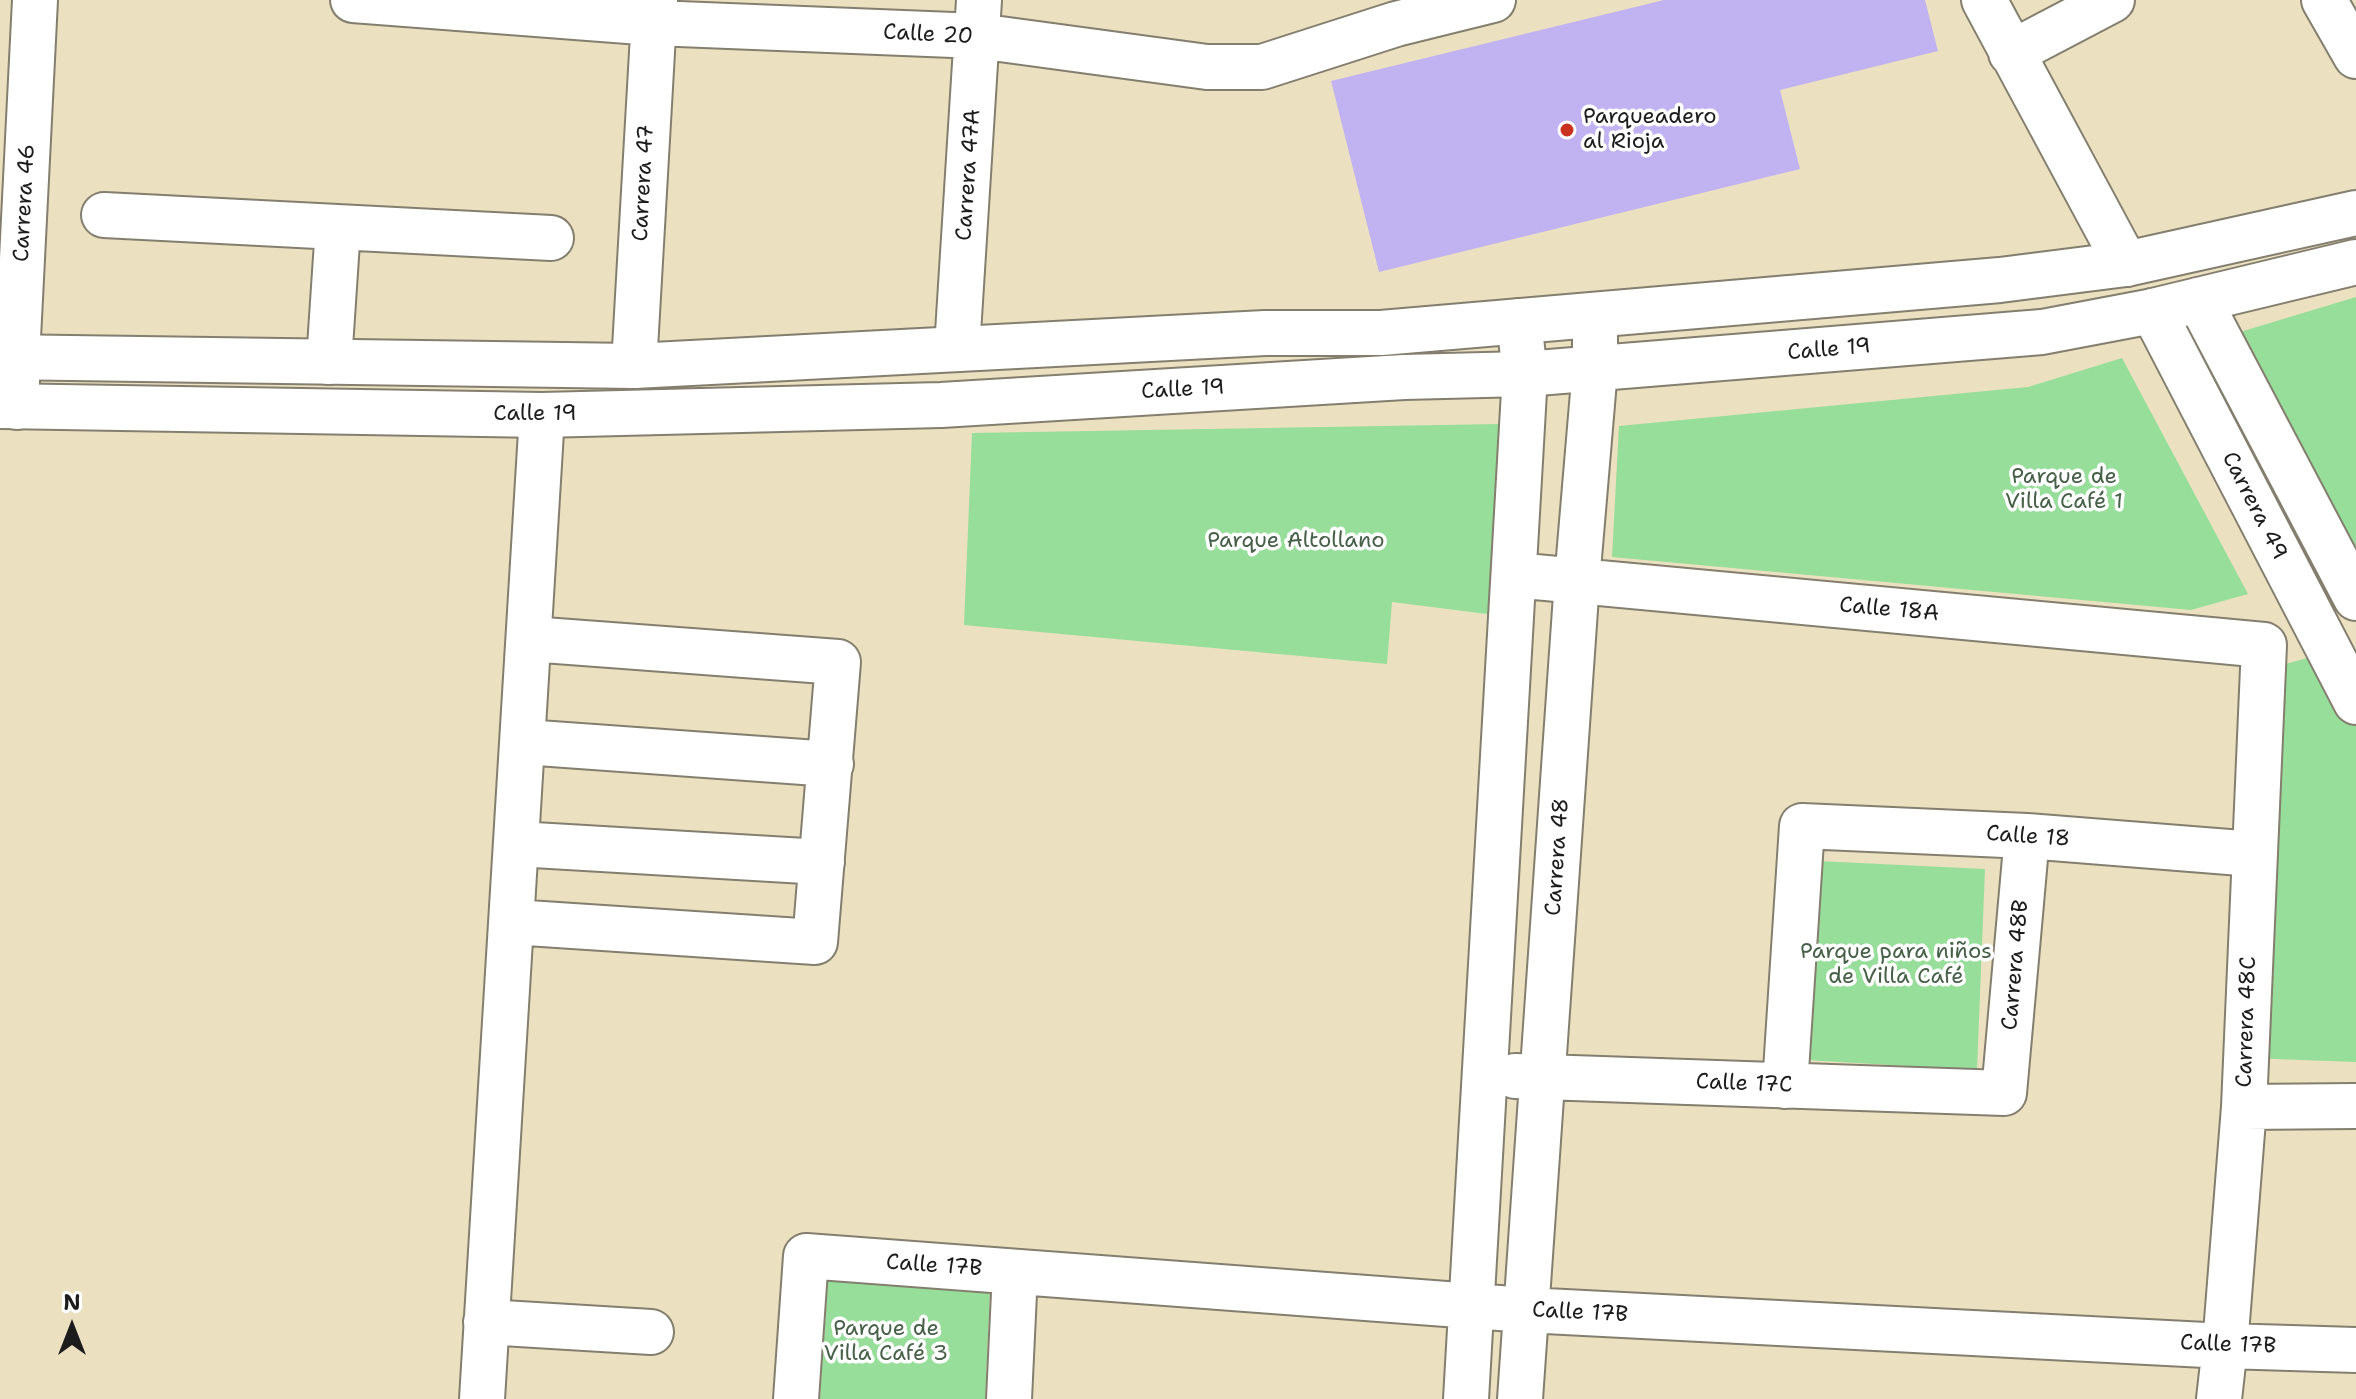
<!DOCTYPE html>
<html>
<head>
<meta charset="utf-8">
<style>
	body { margin:0 }
	#map { position:relative; width:2356px; height:1399px; overflow:hidden; background:#ebe1c0; font-family:"Shantell Sans",sans-serif }
	canvas { display:block }
	.north { position:absolute; left:32px; top:1287px; width:80px; height:80px; -webkit-text-stroke:6px #fff; paint-order:stroke; rotate:0deg; font-size:22px; font-weight:700; line-height:32px; text-align:center; color:#1c1c1c }
	.north::after { content:''; display:block; margin:auto; width:28px; height:36px; background:#1c1c1c; clip-path:polygon(50% 0,100% 100%,50% 72%,0 100%) }
</style>
</head>
<body>
<div id="map">
<canvas width="2356" height="1399"></canvas>
<div class="north">N</div>
</div>
<script>
const ctx = document.querySelector('canvas').getContext('2d');
ctx.lineJoin = 'round';
function paint(path, color) { ctx.fillStyle = color; ctx.fill(path, 'evenodd'); }
const toPath = rows => new Path2D(rows.map(r => 'M' + r).join(''));
function trace(path, color, width, dash) { ctx.strokeStyle = color; ctx.lineWidth = width; ctx.lineCap = dash ? 'butt' : 'round'; ctx.setLineDash(dash || []); ctx.stroke(path); }
function label(font, color, halo, rows, align = 'center') {
  ctx.font = font + ' "Shantell Sans",sans-serif'; ctx.lineWidth = 7; ctx.setLineDash([]); ctx.textBaseline = 'middle'; ctx.strokeStyle = halo; ctx.fillStyle = color; for (const [text, x, y, turn = 0] of rows) {
    ctx.save(); ctx.translate(x, y); ctx.rotate((+turn || 0) * Math.PI / 180); ctx.textAlign = isNaN(turn) ? turn : align; if (halo) ctx.strokeText(text, 0, 0); ctx.fillText(text, 0, 0); ctx.restore();
  }
}
const green = toPath([
	[2356,297,2356,552,2240,332],
	[2122,358,2248,594,2191,610,1612,557,1619,426,2028,387],
	[1500,424,1495,615,1392,602,1387,664,964,625,972,433],
	[2326,653,2356,710,2356,1062,2248,1058,2263,670],
	[1817,861,1985,869,1977,1070,1805,1060],
	[828,1279,990,1291,985,1399,820,1399]
]);
const building = toPath([
	[1664,0,1925,0,1938,51,1780,90,1800,169,1379,272,1331,81]
]);
const minor = toPath([
	[353,0,654,23,978,36,1207,67,1262,67,1396,24,1493,0],
	[1984,0,2126,264],
	[2324,0,2356,56],
	[2011,53,2112,0],
	[104,215,551,238],
	[2199,300,2356,598],
	[2153,311,2356,702],
	[957,349,979,0],
	[329,362,338,227],
	[634,366,655,0],
	[17,407,17,358,35,0],
	[1514,575,2264,645,2244,1107,2225,1346,2219,1399],
	[524,742,831,764],
	[517,844,822,862],
	[512,922,815,942,838,662,530,639],
	[1515,1076,2004,1093,2027,836],
	[1785,1086,1802,826,2027,836,2254,854],
	[2244,1107,2356,1106],
	[486,1322,651,1332],
	[482,1399,542,415],
	[796,1399,806,1256,1526,1310,2225,1346,2356,1350],
	[1009,1399,1015,1272],
	[1466,1399,1525,374,1519,321],
	[1520,1399,1577,581,1595,369,1595,315]
]);
const major = toPath([
	[0,357,634,366,1265,333,1381,333,2000,280,2126,264,2356,213],
	[0,406,542,415,941,405,1404,377,1525,374,2042,332,2153,311,2356,262]
]);
const markers = [
	[1567,130,8,"#c8321e"]
];
const streetNames = [
	["Calle 20",928,35,3],
	["Carrera 47A",969,175,-86],
	["Carrera 47",644,183,-87],
	["Carrera 46",25,203,-87],
	["Calle 19",1829,350,-5],
	["Calle 19",1183,390,-3],
	["Calle 19",535,414],
	["Carrera 49",2254,506,63],
	["Calle 18A",1889,610,5],
	["Calle 18",2028,837,4],
	["Carrera 48",1558,857,-86],
	["Carrera 48B",2016,965,-85],
	["Carrera 48C",2247,1022,-88],
	["Calle 17C",1744,1084,2],
	["Calle 17B",934,1266,4],
	["Calle 17B",1580,1313,3],
	["Calle 17B",2228,1345,2]
];
const poiNames = [
	["Parqueadero",1583,117],
	["al Rioja",1583,142]
];
const parkNames = [
	["Parque de",2064,477],
	["Villa Café 1",2064,502],
	["Parque Altollano",1296,541],
	["Parque para niños",1896,952],
	["de Villa Café",1896,977],
	["Parque de",886,1329],
	["Villa Café 3",886,1354]
];
paint(green, '#96de99');
paint(building, '#c1b3f2');
trace(minor, '#847e6e', 48);
trace(major, '#847e6e', 48);
trace(minor, '#fff', 44);
trace(major, '#fff', 44);
for (const [x, y, r, color] of markers) { const dot = new Path2D(); dot.arc(x, y, r, 0, 2 * Math.PI); ctx.fillStyle = color; ctx.fill(dot); trace(dot, '#fff', 3); }
label('22px', '#1c1c1c', '#fff', streetNames);
label('22px', '#1c1c1c', '#fff', poiNames, 'left');
label('22px', '#476048', '#fff', parkNames);
</script>
</body>
</html>
